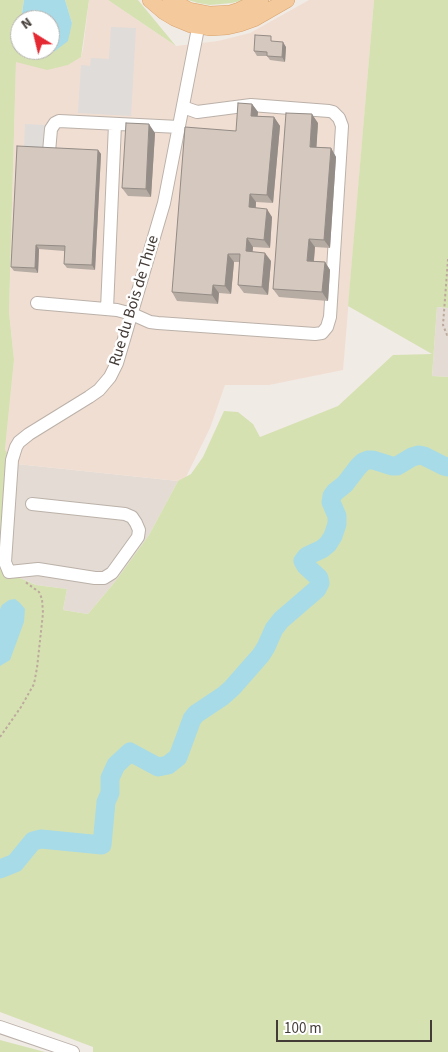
<!DOCTYPE html>
<html>
<head>
<meta charset="utf-8">
<style>
	body { margin:0 }
	#map { position:relative; width:448px; height:1052px; overflow:hidden; background:#f1ebe6; font-family:"Source Sans 3",sans-serif }
	canvas { display:block }
	.north { position:absolute; left:10px; top:10px; width:50px; height:50px; box-sizing:border-box; background:#fff; border:1px solid #b4b1af; border-radius:50%; rotate:324deg; font-size:14px; font-weight:700; line-height:20px; text-align:center; color:#433b36 }
	.north::after { content:''; display:block; margin:auto; width:18px; height:22px; background:#e42933; clip-path:polygon(50% 0,100% 100%,50% 72%,0 100%) }
	.scale { position:absolute; left:276px; top:1020px; width:156px; height:22px; box-sizing:border-box; border:2px solid #433b36; border-top:0; padding-left:6px; font-size:15px; line-height:18px; white-space:nowrap; color:#433b36; -webkit-text-stroke:4px #fff; paint-order:stroke }
</style>
</head>
<body>
<div id="map">
<canvas width="448" height="1052"></canvas>
<div class="north">N</div>
<div class="scale">100 m</div>
</div>
<script>
const ctx = document.querySelector('canvas').getContext('2d');
ctx.lineJoin = 'round';
function paint(path, color) { ctx.fillStyle = color; ctx.fill(path, 'evenodd'); }
const toPath = rows => new Path2D(rows.map(r => 'M' + r).join(''));
function trace(path, color, width, dash) { ctx.strokeStyle = color; ctx.lineWidth = width; ctx.lineCap = dash ? 'butt' : 'round'; ctx.setLineDash(dash || []); ctx.stroke(path); }
function label(font, color, halo, rows, align = 'center') {
  ctx.font = font + ' "Source Sans 3",sans-serif'; ctx.lineWidth = 5; ctx.setLineDash([]); ctx.textBaseline = 'middle'; ctx.strokeStyle = halo; ctx.fillStyle = color; for (const [text, x, y, turn = 0] of rows) {
    ctx.save(); ctx.translate(x, y); ctx.rotate((+turn || 0) * Math.PI / 180); ctx.textAlign = isNaN(turn) ? turn : align; if (halo) ctx.strokeText(text, 0, 0); ctx.fillText(text, 0, 0); ctx.restore();
  }
}
const residential = toPath([
	[437,307,448,308,448,377,432,376],
	[17,464,178,481,149,535,114,583,88,614,63,610,67,589,36,585,20,578,11,561]
]);
const commercial = toPath([
	[89,0,108,0,176,46,218,41,250,33,309,0,374,0,343,370,269,385,225,385,210,428,185,479,178,481,17,464,5,450,14,360,9,312,16,62,81,57,83,49]
]);
const green = toPath([
	[0,0,24,0,21,20,20,20,20,50,55,51,72,23,65,0,89,0,81,57,68,65,47,70,16,62,9,312,14,360,5,450,17,464,11,561,20,578,36,585,67,589,63,610,88,614,114,583,149,535,178,481,191,474,203,457,224,411,238,412,253,424,260,437,338,406,393,355,432,354,348,306,374,0,448,0,448,308,437,307,432,376,448,377,448,1052,93,1052,93,1047,0,1012],
	[108,0,138,0,176,46],
	[188,0,244,0,232,3,210,5,198,3],
	[0,1040,45,1052,0,1052]
]);
const parking = toPath([
	[111,27,136,28,131,116,78,113,81,65,90,66,91,58,109,59],
	[25,124,45,125,43,151,24,151]
]);
const water = toPath([
	[24,0,65,0,72,23,68,41,55,51,42,55,32,51,30,50,50,50,50,20,21,20],
	[15,599,20,603,25,609,24,622,10,660,0,666,0,609,2,605,9,600]
]);
const river = toPath([
	[0,869,15,863,33,841,41,839,102,845,106,802,110,793,110,778,116,765,130,752,158,767,168,765,178,757,192,719,196,714,223,696,232,688,261,655,266,647,274,629,281,620,317,589,320,583,319,578,306,566,303,561,307,556,322,549,328,544,333,536,337,524,337,516,331,502,332,496,335,492,345,484,358,467,363,462,368,460,373,460,392,466,397,466,412,457,419,455,424,456,444,466,448,467]
]);
const path = toPath([
	[448,259,443,325,447,335,448,335],
	[0,737,21,707,34,684,37,668,43,613,42,599,39,592,24,581]
]);
const minor = toPath([
	[49,152,51,129,55,123,59,121,179,127],
	[37,303,117,310,132,314,150,322,158,323,315,334,322,333,327,327,330,317,342,126,339,118,333,112,329,111,251,105,197,112,183,107],
	[107,309,115,124],
	[32,504,125,514,132,517,136,523,139,530,138,537,112,573,104,578,95,578,38,569,9,572,5,562,12,460,16,447,19,442,29,434,89,397,99,390,110,377,117,363,164,203,200,18],
	[0,1027,73,1052]
]);
const major = toPath([
	[150,0,164,12,174,18,191,25,211,28,227,27,240,24,254,19,287,0],
	[170,0,189,10,210,14,230,13,239,10,261,0]
]);
const wall = toPath([
	[274,41,274,42,286,47,285,62,270,60,267,56,257,56,254,51],
	[252,104,258,112,257,116,274,117,280,126,273,203,256,202,256,208,272,217,270,248,253,247,252,252,271,261,268,295,244,293,238,285,240,262,234,262,231,294,219,293,218,304,177,301,172,292,236,131],
	[318,123,316,147,331,148,336,157,330,248,315,247,314,261,325,262,330,270,328,301,279,297,273,289],
	[155,133,151,197,128,196,122,188],
	[98,150,101,154,95,270,67,268,64,264,64,251,39,249,38,273,14,271,11,267]
]);
const shadedWall = toPath([
	[283,42,286,47,285,62,282,57],
	[252,104,258,112,257,124,251,116],
	[312,114,318,123,316,155,310,147],
	[274,117,280,126,273,203,267,195],
	[149,124,155,133,151,197,146,189],
	[331,148,336,157,330,248,324,240],
	[98,150,101,154,95,270,92,265],
	[250,194,256,202,255,216,249,207],
	[267,209,272,217,270,248,264,240],
	[247,238,253,247,252,260,246,251],
	[309,239,315,247,313,269,307,261],
	[36,245,39,249,38,273,35,268],
	[265,253,271,261,268,295,262,287],
	[228,254,234,262,231,294,225,286],
	[325,262,330,270,328,301,322,292],
	[213,285,219,293,218,304,212,295]
]);
const building = toPath([
	[255,35,271,36,271,41,283,42,282,57,267,56,267,52,254,51,255,35],
	[238,103,252,104,251,116,274,117,267,195,250,194,249,207,267,209,264,240,247,238,246,251,265,253,262,287,238,285,240,254,228,254,225,286,213,285,212,295,172,292,185,127,236,131,238,103],
	[286,113,312,114,310,147,331,148,324,240,309,239,307,261,325,262,322,292,273,289,286,113],
	[126,123,149,124,146,189,122,188,126,123],
	[17,146,98,150,92,265,64,264,65,246,36,245,35,268,11,267,17,146]
]);
const streetNames = [
	["Rue du Bois de Thue",135,301,-73]
];
paint(residential, '#e4dcd4');
paint(commercial, '#f1ded2');
paint(green, '#d6e1b2');
paint(parking, '#dfdcda');
paint(water, '#a7dbe8');
trace(river, '#a7dbe8', 19);
trace(minor, '#bbb1a9', 14);
trace(major, '#d7a26d', 16);
trace(path, '#bcaa9c', 2, [2.5, 2.5]);
trace(minor, '#fff', 12);
trace(major, '#f4c99b', 15);
paint(wall, '#b6aca4');
paint(shadedWall, '#948c86');
paint(building, '#d4c8bf');
trace(building, '#948c86', 1);
label('16px', '#433b36', '#fff', streetNames);
</script>
</body>
</html>
